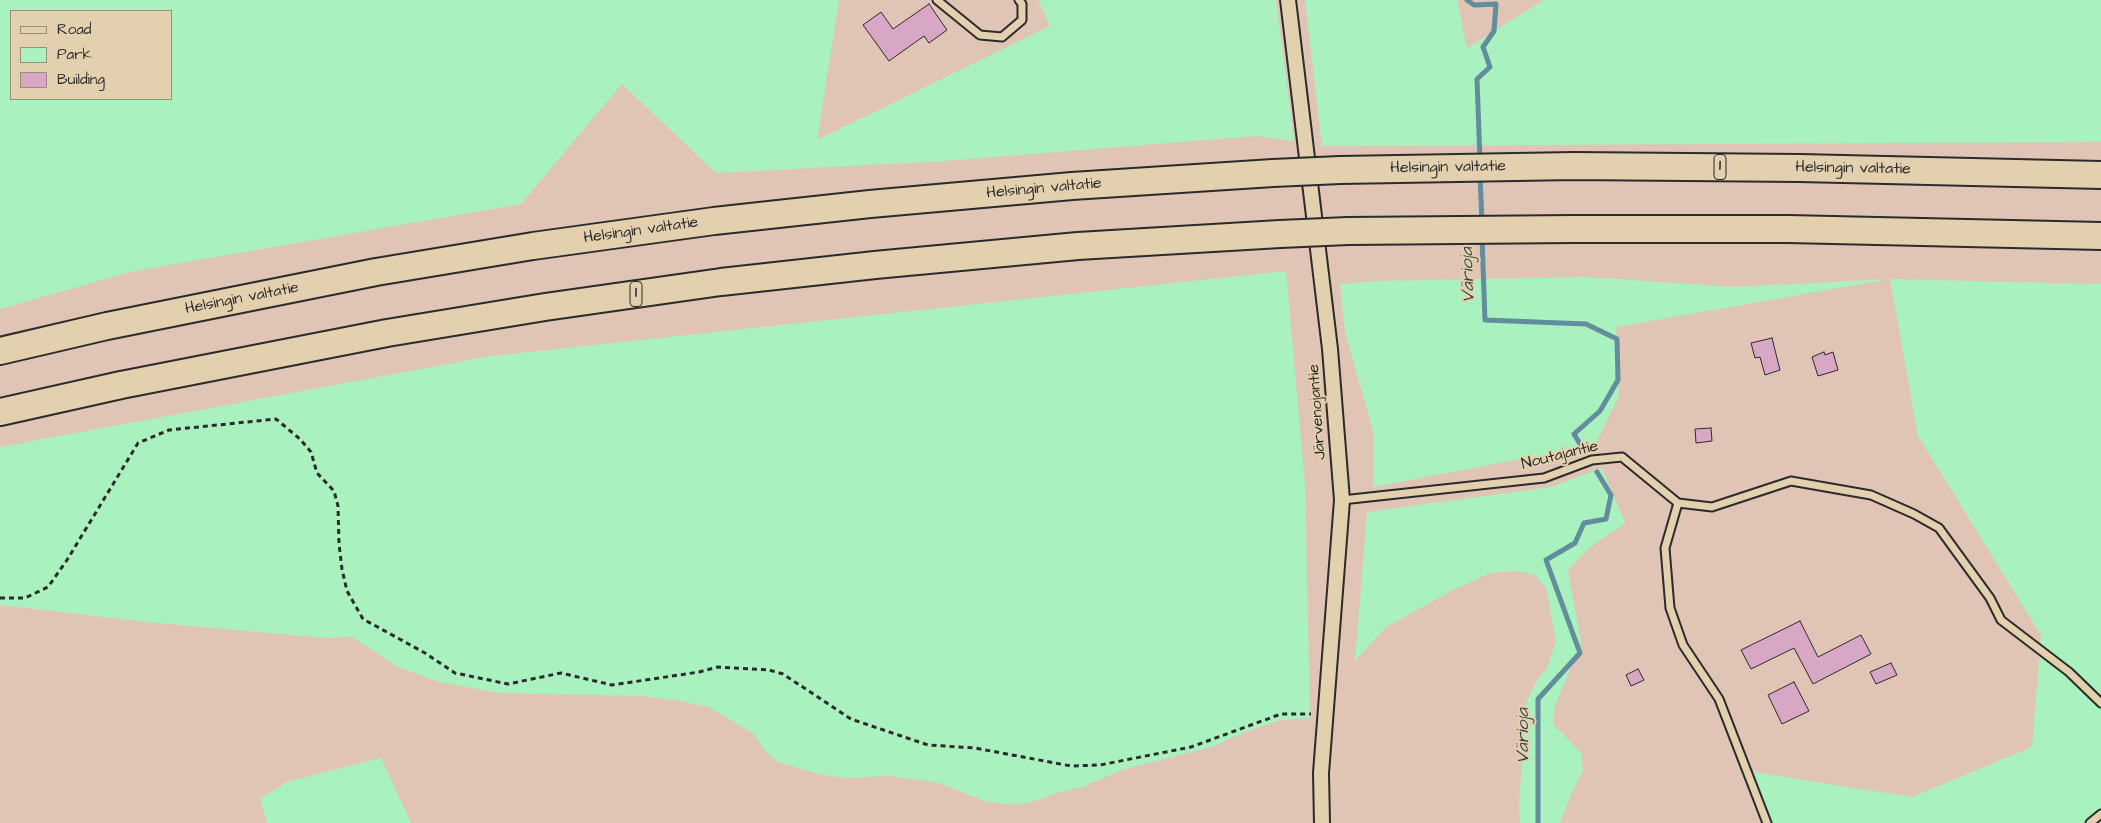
<!DOCTYPE html>
<html>
<head>
<meta charset="utf-8">
<style>
	body { margin:0 }
	#map { position:relative; width:2101px; height:823px; overflow:hidden; background:#e0c4b5; font-family:"Architects Daughter",sans-serif }
	canvas { display:block }
	.legend { position:absolute; left:10px; top:10px; width:162px; height:90px; box-sizing:border-box; background:#e3d0ae; border:1px solid #998e7a; margin:0; padding:6px 9px; list-style:none; font-size:15px; color:#2b2b2b }
	.legend li { display:flex; align-items:center; gap:10px; height:25px }
	.legend b { width:25px; border:1px solid #998e7a }
</style>
</head>
<body>
<div id="map">
<canvas width="2101" height="823"></canvas>
<ul class="legend">
<li><b style="height:6px;background:#e3d0ae"></b>Road</li>
<li><b style="height:14px;background:#a9f2c0"></b>Park</li>
<li><b style="height:14px;background:#d8a7c6"></b>Building</li>
</ul>
</div>
<script>
const ctx = document.querySelector('canvas').getContext('2d');
ctx.lineJoin = 'round';
function paint(path, color) { ctx.fillStyle = color; ctx.fill(path, 'evenodd'); }
const toPath = rows => new Path2D(rows.map(r => 'M' + r).join(''));
function trace(path, color, width, dash) { ctx.strokeStyle = color; ctx.lineWidth = width; ctx.lineCap = dash ? 'butt' : 'round'; ctx.setLineDash(dash || []); ctx.stroke(path); }
function label(font, color, halo, rows, align = 'center') {
  ctx.font = font + ' "Architects Daughter",sans-serif'; ctx.lineWidth = 4; ctx.setLineDash([]); ctx.textBaseline = 'middle'; ctx.strokeStyle = halo; ctx.fillStyle = color; for (const [text, x, y, turn = 0] of rows) {
    ctx.save(); ctx.translate(x, y); ctx.rotate((+turn || 0) * Math.PI / 180); ctx.textAlign = isNaN(turn) ? turn : align; if (halo) ctx.strokeText(text, 0, 0); ctx.fillText(text, 0, 0); ctx.restore();
  }
}
const green = toPath([
	[0,0,839,0,817,140,1050,26,1038,0,1276,0,1294,141,1256,136,944,161,716,173,622,84,521,204,129,272,0,309],
	[171,11,171,99,11,99,11,11],
	[1305,0,1457,0,1467,48,1544,0,2101,0,2101,142,1322,146],
	[1286,271,1305,485,1310,718,1280,720,1248,731,1211,747,1121,770,1083,787,1057,793,1035,801,1013,805,987,802,939,783,913,779,888,776,843,778,819,774,778,762,765,751,754,734,709,707,680,701,641,696,499,693,439,682,398,667,352,637,324,638,146,622,0,605,0,447,491,356],
	[1586,277,1735,287,1890,279,2101,284,2101,823,1763,823,1740,770,1912,797,2032,747,2041,635,1918,436,1890,279,1616,327,1619,396,1595,445,1373,487,1373,431,1345,332,1340,284,1375,281],
	[1602,468,1625,523,1590,547,1568,570,1581,642,1555,706,1553,724,1581,753,1583,770,1571,794,1560,823,1520,823,1519,803,1526,704,1535,683,1547,668,1556,641,1546,588,1535,575,1517,571,1490,573,1451,591,1386,627,1355,661,1367,512,1551,487],
	[381,758,411,823,267,823,260,799,287,782]
]);
const stream = toPath([
	[1467,0,1474,5,1496,4,1494,31,1483,47,1490,67,1477,79,1480,160],
	[1480,176,1482,222],
	[1482,238,1485,320,1586,324,1617,339,1618,380,1600,411,1574,434,1583,449],
	[1538,823,1538,699,1580,653,1546,560,1575,543,1584,523,1606,519,1611,495,1597,472]
]);
const building = toPath([
	[929,4,947,30,929,43,924,36,889,61,863,25,881,12,893,29,929,4],
	[1772,338,1780,370,1765,375,1760,357,1755,358,1751,343,1772,338],
	[1824,352,1825,355,1833,352,1838,370,1818,376,1812,357,1824,352],
	[1711,428,1712,441,1696,443,1695,429,1711,428],
	[1800,621,1818,657,1861,635,1871,654,1813,684,1794,648,1751,669,1741,650,1800,621],
	[1891,663,1897,675,1876,684,1870,672,1891,663],
	[1638,669,1644,680,1631,686,1626,675,1638,669],
	[1794,682,1809,711,1782,724,1768,695,1794,682]
]);
const path = toPath([
	[0,598,25,598,48,587,67,560,138,443,169,430,276,419,300,439,311,452,317,473,334,491,338,506,339,544,342,569,347,591,363,619,425,653,455,673,508,684,561,673,612,685,699,672,718,667,769,670,783,674,851,719,928,745,975,748,1071,766,1100,765,1191,747,1281,714,1311,714]
]);
const lane = toPath([
	[937,0,980,35,1002,37,1022,20,1022,4,1019,0],
	[1342,500,1544,478,1592,460,1622,457,1678,503],
	[1678,503,1712,507,1791,481,1871,495,1914,514,1939,528,1990,598,2001,620,2069,672,2101,703],
	[1678,503,1665,548,1670,608,1683,645,1719,699,1767,823],
	[2090,823,2101,814]
]);
const street = toPath([
	[1288,0,1330,349,1342,500,1321,773,1322,823]
]);
const highway = toPath([
	[1340,170,1574,166,1800,168,2101,175],
	[1348,231,1573,229,1788,229,2101,236],
	[0,351,107,326,376,272,533,246,714,221,870,204,1072,186,1273,173],
	[0,412,121,385,387,333,545,307,721,282,875,265,1078,246,1280,234]
]);
const highwayBridge = toPath([
	[1273,173,1340,170],
	[1280,234,1348,231]
]);
const shields = [
	[1720,167,12],
	[636,294,12]
];
const shieldNames = [
	["1",1720,167],
	["1",636,294]
];
const streetNames = [
	["Helsingin valtatie",1448,168,-1],
	["Helsingin valtatie",1853,169,1],
	["Helsingin valtatie",1044,189,-5],
	["Helsingin valtatie",641,231,-8],
	["Helsingin valtatie",242,299,-11],
	["Järvenojantie",1318,412,-94],
	["Noutajantie",1560,456,-14]
];
const waterNames = [
	["Värioja",1469,275,-92],
	["Värioja",1524,736,-90]
];
paint(green, '#a9f2c0');
trace(stream, '#628d9d', 5);
paint(building, '#d8a7c6');
trace(building, '#2b2b2b', 1);
trace(lane, '#2b2b2b', 11);
trace(street, '#2b2b2b', 18);
trace(highway, '#2b2b2b', 30);
trace(path, '#2b2b2b', 3, [5, 4]);
trace(lane, '#e3d0ae', 7);
trace(street, '#e3d0ae', 14);
trace(highway, '#e3d0ae', 26);
trace(highwayBridge, '#2b2b2b', 30, []);
trace(highwayBridge, '#e3d0ae', 26);
for (const [x, y, w] of shields) { const box = new Path2D(); box.roundRect(x - w / 2, y - 12.5, w, 25, 4); ctx.fillStyle = '#e3d0ae'; ctx.fill(box); trace(box, '#2b2b2b', 1); }
label('bold 15px', '#2b2b2b', null, shieldNames);
label('16px', '#2b2b2b', '#e3d0ae', streetNames);
label('italic 18px', '#394348', '#e3d0ae', waterNames);
</script>
</body>
</html>
